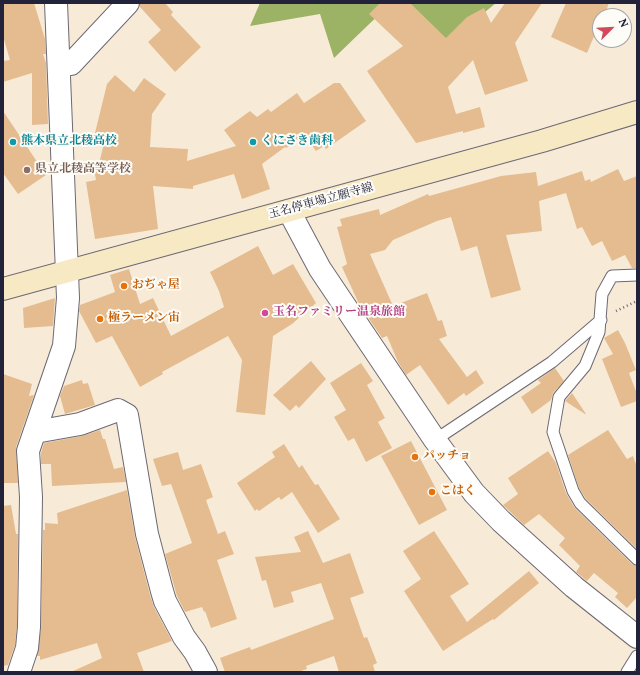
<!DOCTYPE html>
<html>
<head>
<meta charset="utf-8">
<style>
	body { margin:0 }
	#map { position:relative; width:640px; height:675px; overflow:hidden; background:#f7ebd8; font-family:Vollkorn,serif }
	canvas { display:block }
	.frame { position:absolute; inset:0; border:4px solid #22223b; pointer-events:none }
	.north { position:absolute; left:592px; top:8px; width:40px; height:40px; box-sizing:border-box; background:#fdfcf7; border:1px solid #a5a5ac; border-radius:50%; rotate:66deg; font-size:11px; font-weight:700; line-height:16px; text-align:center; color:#22223b }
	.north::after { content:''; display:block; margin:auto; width:14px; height:18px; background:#d1495b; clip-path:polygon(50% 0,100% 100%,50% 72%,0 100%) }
</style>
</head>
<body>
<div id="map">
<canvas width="640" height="675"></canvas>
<div class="frame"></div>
<div class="north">N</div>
</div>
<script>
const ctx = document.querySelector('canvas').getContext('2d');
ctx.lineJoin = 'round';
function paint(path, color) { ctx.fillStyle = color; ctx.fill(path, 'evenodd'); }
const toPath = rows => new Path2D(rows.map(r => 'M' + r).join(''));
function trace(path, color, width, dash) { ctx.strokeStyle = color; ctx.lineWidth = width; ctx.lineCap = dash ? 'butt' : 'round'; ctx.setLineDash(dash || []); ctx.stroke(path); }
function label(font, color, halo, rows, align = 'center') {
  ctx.font = font + ' Vollkorn,"Noto Serif JP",serif'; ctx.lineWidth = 4; ctx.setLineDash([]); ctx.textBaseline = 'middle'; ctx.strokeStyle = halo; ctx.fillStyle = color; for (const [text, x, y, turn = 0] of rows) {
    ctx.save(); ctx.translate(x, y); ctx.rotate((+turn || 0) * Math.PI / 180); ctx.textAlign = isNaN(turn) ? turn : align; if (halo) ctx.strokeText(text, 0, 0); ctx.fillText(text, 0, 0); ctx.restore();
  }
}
const forest = toPath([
	[260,3,391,3,334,58,320,14,250,26],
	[406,3,496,3,447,43]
]);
const building = toPath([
	[3,3,34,3,45,39,46,54,43,54,46,63,48,124,32,125,32,73,3,82,3,61,10,60,3,36],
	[140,3,165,3,173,12,171,15,201,47,175,72,148,42,161,30,140,7],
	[380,3,410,3,446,38,467,17,484,8,491,23,505,3,542,3,515,43,528,81,485,95,473,60,448,87,456,114,480,107,485,127,463,133,463,131,416,143,367,71,403,46,369,14],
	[566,3,609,3,604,16,600,16,600,22,587,53,551,37],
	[115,75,134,92,144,78,166,94,152,114,150,147,188,149,187,161,236,146,224,130,250,111,257,117,268,109,271,112,297,93,304,103,334,83,340,83,366,121,326,149,324,146,316,151,305,135,286,148,285,147,262,164,270,189,242,199,234,174,193,186,193,189,153,186,158,229,95,239,86,182,96,180,94,169,98,168,105,139,94,137,107,84],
	[3,111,46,175,18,194,3,173],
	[618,169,624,181,637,176,637,268,632,268,625,255,612,261,602,241,592,246,582,227,577,229,566,193,539,201,542,231,506,235,521,290,491,298,477,246,461,251,451,217,437,221,393,240,385,250,370,254,393,306,427,293,438,321,442,320,447,336,439,339,467,377,476,370,484,383,466,396,464,393,448,405,420,365,406,375,398,362,387,336,382,338,359,304,342,267,347,264,337,227,342,226,340,219,379,209,380,215,428,194,429,196,501,176,536,172,538,186,582,171,585,181,590,179,591,182],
	[258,246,273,275,293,264,316,303,292,324,273,336,265,415,236,412,242,360,228,336,162,372,163,374,140,387,112,336,96,343,79,311,80,305,115,292,110,275,129,269,140,304,153,298,171,336,224,307,219,291,210,272],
	[55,298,53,326,24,328,23,308],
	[618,330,625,343,636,370,629,373,637,394,637,401,621,407,602,359,613,354,604,338],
	[311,361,326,379,299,408,296,405,290,411,273,395],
	[361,363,373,381,367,385,385,418,378,422,392,448,366,462,354,438,348,441,334,417,346,410,330,383],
	[555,368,564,381,553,393,551,400,532,414,521,397,541,383,538,380],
	[3,374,32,384,29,396,34,395,16,447,18,483,3,483],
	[82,380,83,384,88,383,95,405,65,414,60,396,64,386],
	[572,393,586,414,585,414,565,401],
	[100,430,103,439,105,439,114,469,123,467,126,482,52,486,51,464,41,464,41,453,44,443,82,436],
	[608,430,627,459,633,456,637,467,637,549,586,499,579,488,568,455],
	[411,441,447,510,419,525,381,456],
	[284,444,299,468,302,465,315,485,318,484,340,519,318,533,292,492,281,500,279,497,259,511,257,509,255,511,237,483,275,457,272,452],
	[548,451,556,463,566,493,574,507,632,564,637,566,637,597,627,608,615,597,618,593,594,573,587,581,576,572,580,566,559,545,565,538,539,514,524,525,503,505,518,494,508,478],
	[178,452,183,470,201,464,213,497,206,500,218,534,225,531,234,554,217,560,237,619,211,628,205,611,204,612,202,607,185,612,177,596,165,554,192,543,171,484,162,486,153,459],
	[127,490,135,537,150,595,154,607,172,641,137,653,144,672,71,672,102,658,97,643,40,660,40,656,37,656,41,628,43,530,45,530,45,523,58,524,57,513],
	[11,505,16,534,18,534,17,626,15,645,8,665,3,666,3,506],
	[308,531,323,563,350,553,364,593,350,598,364,638,367,637,377,663,373,665,375,672,339,672,334,656,306,666,307,669,298,672,225,672,220,658,250,647,251,650,334,619,321,583,291,592,294,602,274,608,266,580,262,581,255,557,301,552,294,537],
	[434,531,469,584,450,596,467,622,529,571,539,583,494,620,493,619,443,651,404,591,421,579,403,551]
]);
const path = toPath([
	[616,311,637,301]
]);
const service = toPath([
	[637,275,612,276,602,294,599,332,585,366,559,397,553,432,573,491,580,503,637,559],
	[435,440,552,362,601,320],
	[627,672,637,656]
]);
const minor = toPath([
	[59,66,71,64,128,3],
	[289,211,320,269,435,440,474,493,501,521,574,587,637,637],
	[35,432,80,424,118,410,127,415,147,534,162,591,165,601,184,637,195,652,206,672],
	[19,672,27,648,29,627,31,497,28,451,64,346,68,298,56,3]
]);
const secondary = toPath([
	[3,289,542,141,637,112]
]);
const markers = [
	[13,142,4,"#0f9aa8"],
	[253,142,4,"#0f9aa8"],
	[27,170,4,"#8d6e63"],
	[124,286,4,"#e8710a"],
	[265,313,4,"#d1479c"],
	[100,319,4,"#e8710a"],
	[415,457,4,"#e8710a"],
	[432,492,4,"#e8710a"]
];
const cultureNames = [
	["熊本県立北稜高校",21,142],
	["くにさき歯科",261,142]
];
const educationNames = [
	["県立北稜高等学校",35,170]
];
const streetNames = [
	["玉名停車場立願寺線",321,202,-15]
];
const foodNames = [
	["おぢゃ屋",132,286],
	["極ラーメン宙",108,319],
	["パッチョ",423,457],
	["こはく",440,492]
];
const hotelNames = [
	["玉名ファミリー温泉旅館",273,313]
];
paint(forest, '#9cb365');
paint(building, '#e4bc8f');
trace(service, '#6d6872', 13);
trace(minor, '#6d6872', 24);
trace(secondary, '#6d6872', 24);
trace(path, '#6d6872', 2.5, [1, 3]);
trace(service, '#fff', 11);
trace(minor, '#fff', 22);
trace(secondary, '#f7e9c3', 22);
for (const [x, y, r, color] of markers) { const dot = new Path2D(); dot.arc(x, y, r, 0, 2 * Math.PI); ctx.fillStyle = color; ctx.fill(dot); trace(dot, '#fdfcf7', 1.5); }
label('bold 12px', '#0d838f', '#fdfcf7', cultureNames, 'left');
label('bold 12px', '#785e54', '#fdfcf7', educationNames, 'left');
label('12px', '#22223b', '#fdfcf7', streetNames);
label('bold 12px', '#c56008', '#fdfcf7', foodNames, 'left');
label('bold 12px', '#b23c85', '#fdfcf7', hotelNames, 'left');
</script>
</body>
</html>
